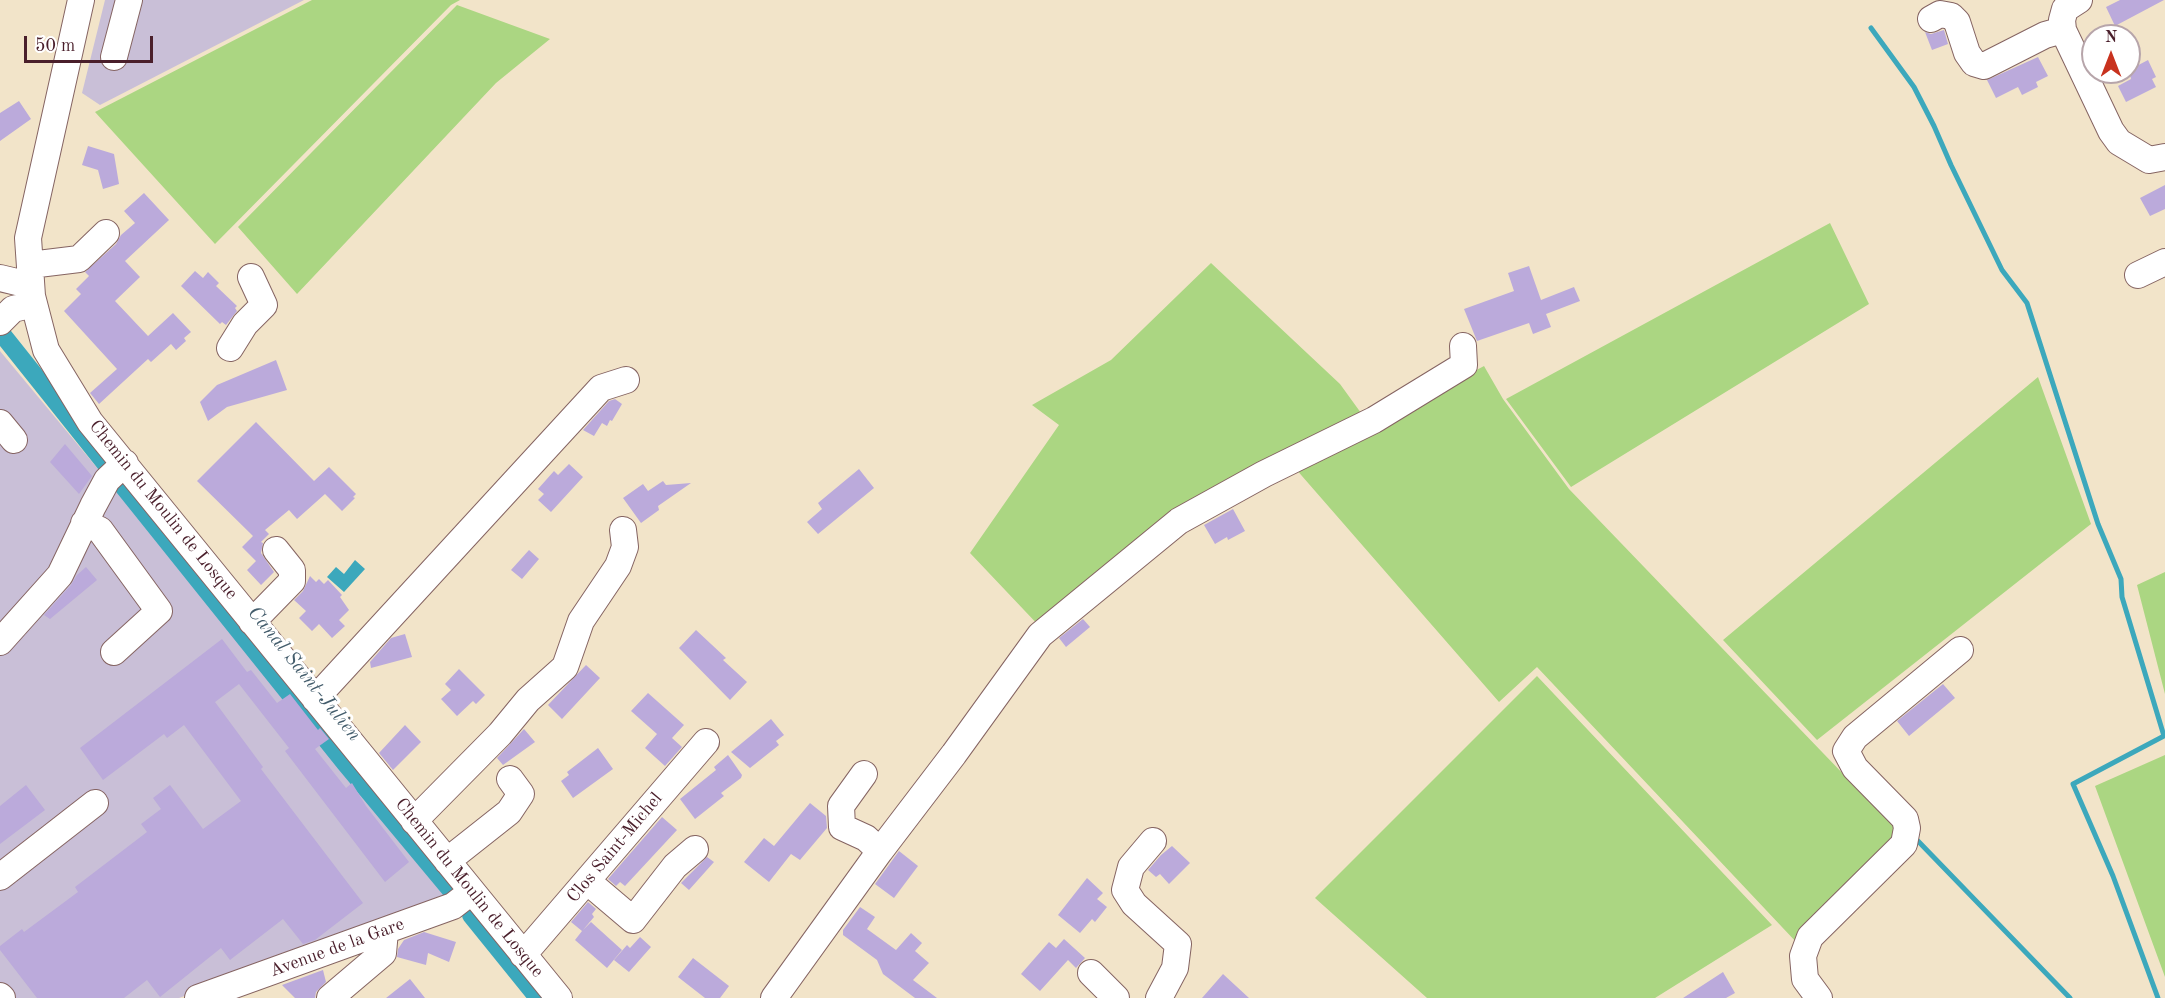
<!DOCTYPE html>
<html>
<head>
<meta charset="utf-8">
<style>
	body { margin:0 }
	#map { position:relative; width:2165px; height:998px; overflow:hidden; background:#f2e4c9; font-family:"Old Standard TT",serif }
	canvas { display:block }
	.north { position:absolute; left:2081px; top:24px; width:60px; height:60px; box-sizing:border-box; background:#fff; border:2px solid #b7a5aa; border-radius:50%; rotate:0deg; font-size:16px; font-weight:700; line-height:24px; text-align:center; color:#4a1f2b }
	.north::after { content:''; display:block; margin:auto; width:21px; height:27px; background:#c8321e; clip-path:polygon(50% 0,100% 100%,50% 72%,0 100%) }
	.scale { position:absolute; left:24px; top:36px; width:129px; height:27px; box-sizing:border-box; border:3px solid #4a1f2b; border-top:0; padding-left:8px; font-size:18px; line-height:21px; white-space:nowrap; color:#4a1f2b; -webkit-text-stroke:4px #fff; paint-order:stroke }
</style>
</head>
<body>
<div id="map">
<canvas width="2165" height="998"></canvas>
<div class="north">N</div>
<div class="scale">50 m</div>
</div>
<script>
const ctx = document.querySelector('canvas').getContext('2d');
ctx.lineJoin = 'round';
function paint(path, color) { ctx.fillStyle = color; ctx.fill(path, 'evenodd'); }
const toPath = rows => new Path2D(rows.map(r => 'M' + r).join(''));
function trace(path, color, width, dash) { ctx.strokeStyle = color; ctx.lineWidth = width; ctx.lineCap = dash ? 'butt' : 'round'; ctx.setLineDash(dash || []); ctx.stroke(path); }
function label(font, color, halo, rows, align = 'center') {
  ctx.font = font + ' "Old Standard TT",serif'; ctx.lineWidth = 6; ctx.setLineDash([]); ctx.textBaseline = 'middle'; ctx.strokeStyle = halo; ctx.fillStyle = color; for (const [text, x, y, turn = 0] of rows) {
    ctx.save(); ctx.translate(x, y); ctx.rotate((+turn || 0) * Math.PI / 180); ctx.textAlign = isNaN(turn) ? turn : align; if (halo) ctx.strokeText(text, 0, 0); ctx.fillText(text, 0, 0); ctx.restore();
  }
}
const industrial = toPath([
	[105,0,304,0,100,105,82,93],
	[0,351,182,570,449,900,179,998,0,998]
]);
const green = toPath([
	[312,0,460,0,451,5,215,244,95,112],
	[457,5,550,39,496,83,297,294,238,227],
	[1830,223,1869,304,1571,487,1506,399],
	[1211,263,1340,384,1361,413,1042,629,970,553,1059,425,1032,405,1111,360],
	[1484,366,1503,399,1569,489,1899,832,1798,944,1537,667,1499,702,1295,468],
	[2038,377,2091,524,1817,740,1723,640],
	[2165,572,2165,694,2137,585],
	[1537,676,1772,925,1655,998,1427,998,1315,898],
	[2165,755,2165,977,2095,786]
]);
const water = toPath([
	[355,560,365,569,344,592,327,577,336,567,344,574]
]);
const stream = toPath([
	[1871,28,1914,87,1934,126,1951,165,2002,270,2027,303,2098,524,2121,579,2122,597,2164,736,2073,784,2113,876,2158,998],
	[1917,840,2070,998]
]);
const canal = toPath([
	[2,334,108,467],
	[119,481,345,763,454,894],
	[471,915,538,998]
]);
const building = toPath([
	[2120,0,2164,0,2115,26,2106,7],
	[1944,30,1948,44,1932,50,1925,32,1931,34],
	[2038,57,2048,76,2036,82,2038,87,2022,95,2018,87,1996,98,1987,80],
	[2148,60,2156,77,2152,79,2156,87,2126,102,2118,86,2131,79,2129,70],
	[19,101,31,119,0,141,0,113],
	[88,146,114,154,119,184,103,189,98,170,82,165],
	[2165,185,2165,209,2150,216,2140,198],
	[144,193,169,220,125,261,140,277,115,301,148,336,173,313,191,332,184,338,186,341,176,350,171,344,151,362,148,359,99,404,90,393,117,369,64,311,81,294,76,289,89,276,85,272,116,244,121,235,135,223,124,211],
	[1529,266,1541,300,1574,287,1580,301,1546,314,1551,327,1533,334,1529,323,1477,341,1464,309,1514,291,1508,273],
	[195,271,203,278,208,272,219,283,216,286,237,306,235,308,237,311,226,325,222,322,220,324,181,286],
	[276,360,287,390,227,407,208,421,200,402,217,385],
	[615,399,622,404,612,421,610,420,607,426,602,423,594,436,583,430,609,401],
	[256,422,314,481,329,467,356,494,353,497,355,498,342,511,325,494,297,519,289,510,265,530,269,534,261,542,263,543,261,553,274,572,261,585,247,570,256,561,242,547,253,536,197,481],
	[65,444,92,476,79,494,50,462],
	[569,464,583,477,551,512,538,500,544,494,538,489,554,471,558,475],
	[859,469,874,488,818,534,807,522,822,509,818,503],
	[663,481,666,485,691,483,658,506,659,510,641,523,623,498,643,484,648,491],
	[1233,509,1245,531,1228,540,1227,537,1215,544,1204,525],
	[529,550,539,559,522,579,511,570],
	[86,567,97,580,50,619,44,615,71,585,77,575],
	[310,576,316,582,319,579,324,584,328,580,342,595,340,597,349,610,339,620,345,626,332,638,319,624,312,631,299,618,306,611,294,600,303,591],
	[1083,619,1090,627,1066,647,1059,638],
	[696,630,726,658,723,660,747,682,730,700,679,648],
	[405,634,412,657,371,668,370,662,391,638],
	[222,639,247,672,251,670,277,703,290,694,318,730,320,728,329,739,315,749,346,788,352,783,366,806,409,862,385,882,285,751,289,748,239,684,215,702,263,767,261,769,363,903,315,940,303,944,283,919,230,960,221,948,160,997,147,980,124,998,37,998,0,950,0,946,22,929,24,932,78,892,75,887,147,832,141,824,161,809,153,798,170,785,203,829,241,801,184,725,167,738,164,734,103,780,80,748],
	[586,665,600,678,562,719,548,705],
	[459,669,485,695,476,704,473,701,457,716,441,699,451,690,445,684],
	[1943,684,1955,698,1909,736,1897,721],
	[648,693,684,725,672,738,682,747,665,766,645,748,657,734,631,711],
	[771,719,784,735,776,741,779,745,750,768,731,752],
	[405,725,421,742,393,770,379,753],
	[524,729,535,742,503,765,497,758],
	[598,748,613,769,573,798,561,781,569,775,567,772],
	[728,755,742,775,741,778,721,793,724,796,695,819,680,799,716,770,714,767],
	[26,785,45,810,0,844,0,806],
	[810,803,826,816,827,828,800,860,791,854,769,882,744,862,764,838,774,846],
	[662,817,677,830,625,886,620,882,616,886,608,879],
	[1172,846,1190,863,1169,884,1160,874,1156,877,1148,870,1161,855],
	[899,851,918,866,894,898,875,884],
	[707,857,714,862,689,890,681,883],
	[1087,878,1103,893,1097,899,1107,907,1095,922,1092,919,1080,933,1058,915],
	[588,902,596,909,592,914,594,917,583,930,591,922,622,950,607,968,575,940,582,931,571,922],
	[860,907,875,917,867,929,896,950,911,933,922,943,915,951,929,963,913,980,937,998,915,998,883,974,877,960,843,935,843,930],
	[424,932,456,942,449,962,428,953,426,965,397,957,398,949,404,940],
	[640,937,651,947,629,972,614,960,627,945,630,948],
	[1064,939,1085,958,1076,968,1068,960,1040,991,1021,974,1049,942,1056,948],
	[693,958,729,986,720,998,705,998,678,977],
	[323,970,326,982,316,992,315,998,295,998,282,985],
	[1723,972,1735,993,1726,998,1683,998],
	[1223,974,1249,998,1202,998],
	[410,979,425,998,386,998]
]);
const minor = toPath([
	[81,0,28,238,32,296,46,350,90,422,559,998],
	[2079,0,2065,9,2062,20,2063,30,2111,131,2119,142,2149,160,2165,157],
	[1931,19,1940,14,1951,16,1957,22,1967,53,1974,63,1984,66,2045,35,2063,30],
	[114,57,129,0],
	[30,265,79,259,106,233],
	[2138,275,2165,262],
	[0,278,21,283,31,283],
	[0,322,13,309,34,304],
	[230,348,245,324,264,305,251,277],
	[0,423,14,440],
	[84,523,100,530,159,611,114,652],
	[252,622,292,581,292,570,276,550],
	[0,642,60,575,93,506,107,480,125,463],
	[315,699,601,388,626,380],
	[414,821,500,734,528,700,565,667,581,621,618,566,625,547,623,530],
	[1153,841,1131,867,1125,890,1134,904,1178,944,1175,968,1159,998],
	[880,851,954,754,1040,635,1179,521,1264,474,1374,420,1464,365,1463,346],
	[447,861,509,812,521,794,510,779],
	[0,877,95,803],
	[587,881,633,920,675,866,695,849],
	[523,955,706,742],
	[1091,973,1116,998],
	[0,996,2,998],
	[198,998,453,906,471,892],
	[330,998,383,953,385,931],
	[774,998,880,851,866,838,842,827,841,806,864,774],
	[1819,998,1805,979,1803,956,1810,937,1904,844,1907,828,1905,819,1855,768,1846,751,1855,737,1960,650]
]);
const streetNames = [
	["Chemin du Moulin de Losque",163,510,51],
	["Clos Saint-Michel",615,848,-50],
	["Chemin du Moulin de Losque",469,888,51],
	["Avenue de la Gare",337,948,-20]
];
const waterNames = [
	["Canal Saint-Julien",304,674,51]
];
paint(industrial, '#c9bfd7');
paint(green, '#abd682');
paint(water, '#3ca8bc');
trace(stream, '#3ca8bc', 5);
trace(canal, '#3ca8bc', 18);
paint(building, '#bbaadb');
trace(minor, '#856462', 28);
trace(minor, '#fff', 26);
label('18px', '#4a1f2b', '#fff', streetNames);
label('italic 20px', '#445d6c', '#fff', waterNames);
</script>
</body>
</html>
